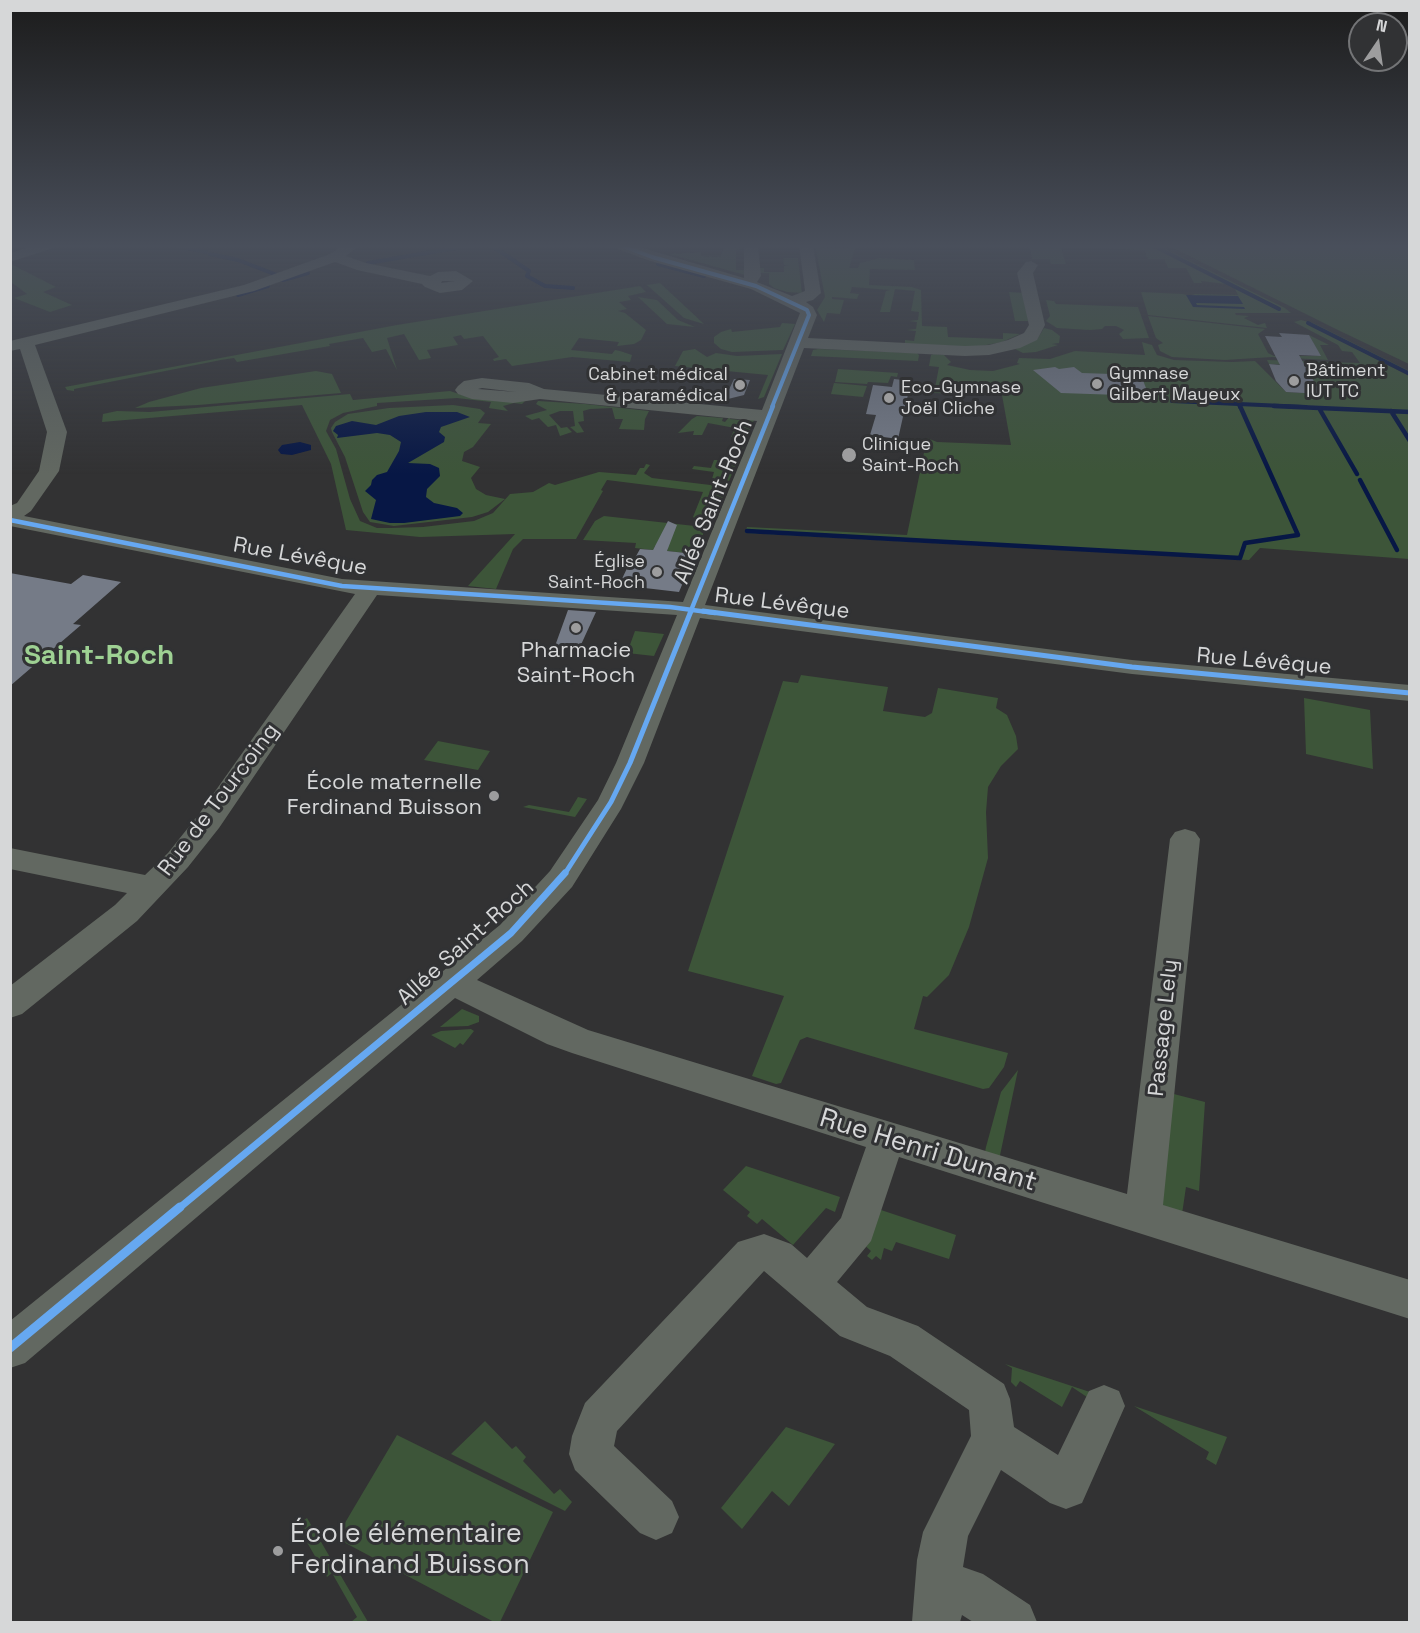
<!DOCTYPE html>
<html>
<head>
<meta charset="utf-8">
<style>
	body { margin:0 }
	#map { position:relative; width:1420px; height:1633px; overflow:hidden; background:#323233; font-family:"Space Grotesk",sans-serif }
	canvas { display:block }
	.frame { position:absolute; inset:0; border:12px solid #d6d7d8; pointer-events:none }
	.north { position:absolute; left:1348px; top:12px; width:60px; height:60px; box-sizing:border-box; background:#313234; border:2px solid #737476; border-radius:50%; rotate:13deg; font-size:16px; font-weight:700; line-height:24px; text-align:center; color:#d6d7d8 }
	.north::after { content:''; display:block; margin:auto; width:21px; height:27px; background:#9d9d9e; clip-path:polygon(50% 0,100% 100%,50% 72%,0 100%) }
</style>
</head>
<body>
<div id="map">
<canvas width="1420" height="1633"></canvas>
<div class="frame"></div>
<div class="north">N</div>
</div>
<script>
const ctx = document.querySelector('canvas').getContext('2d');
ctx.lineJoin = 'round';
function paint(path, color) { ctx.fillStyle = color; ctx.fill(path, 'evenodd'); }
const toPath = rows => new Path2D(rows.map(r => 'M' + r).join(''));
function trace(path, color, width, dash) { ctx.strokeStyle = color; ctx.lineWidth = width; ctx.lineCap = dash ? 'butt' : 'round'; ctx.setLineDash(dash || []); ctx.stroke(path); }
function label(font, color, halo, rows, align = 'center') {
  ctx.font = font + ' "Space Grotesk",sans-serif'; ctx.lineWidth = 6; ctx.setLineDash([]); ctx.textBaseline = 'middle'; ctx.strokeStyle = halo; ctx.fillStyle = color; for (const [text, x, y, turn = 0] of rows) {
    ctx.save(); ctx.translate(x, y); ctx.rotate((+turn || 0) * Math.PI / 180); ctx.textAlign = isNaN(turn) ? turn : align; if (halo) ctx.strokeText(text, 0, 0); ctx.fillText(text, 0, 0); ctx.restore();
  }
}
const green = toPath([
	[721,245,735,245,735,248,744,248,736,250,736,270,745,270,745,275,669,254,701,252,701,256,720,257,723,250],
	[815,245,821,245,821,248,848,248,850,245,856,245,849,268,858,268,860,263,879,258,914,260,915,270,870,269,869,285,912,287,921,290,922,326,947,327,948,337,1003,339,1003,333,1020,334,1002,342,976,347,905,344,905,340,914,341,916,331,907,330,916,329,917,322,909,321,918,320,919,312,911,311,915,291,895,289,890,312,880,312,886,291,890,290,852,287,850,293,859,294,857,299,832,297,832,299,844,300,840,314,827,313,824,322,817,310,825,297],
	[1029,245,1110,247,1150,245,1276,309,1281,308,1154,245,1158,245,1285,308,1291,313,1235,313,1236,315,1249,316,1244,318,1258,325,1265,323,1267,328,1148,315,1141,292,1183,294,1190,296,1195,294,1238,295,1235,289,1226,284,1201,281,1202,283,1194,283,1186,268,1168,268,1164,259,1148,259,1144,250,1061,247,1066,264,1051,264,1049,259,1032,259],
	[1167,245,1409,245,1409,364,1338,330],
	[783,258,798,258,802,293,787,292,774,288,769,284,769,273,760,273,760,268,764,268,764,272,784,272,784,266,789,265,784,265],
	[11,264,56,287,43,292,72,305,50,312,14,298,27,294,11,282],
	[660,283,704,324,684,318,647,285],
	[640,286,646,292,628,296,631,300,619,302,627,309,618,311,625,313,646,330,641,340,634,344,617,346,619,342,579,338,571,350,612,354,615,350,620,351,632,355,630,362,572,357,512,366,506,359,494,361,493,359,499,357,483,336,464,339,461,335,453,337,458,345,427,350,431,358,419,360,404,334,387,338,397,370,386,349,372,352,363,338,329,344,330,346,237,362,234,358,221,360,74,389,74,391,67,390,65,387,397,325],
	[1009,292,1025,293,1031,321,1015,321],
	[638,297,657,300,678,320,695,327,667,324],
	[1046,300,1054,301,1056,304,1138,307,1149,338,1123,339,1119,334,1124,330,1116,326,1105,326,1102,329,1090,330,1057,328,1046,321,1050,316],
	[1148,316,1265,329,1258,334,1268,353,1274,356,1320,356,1309,335,1329,345,1320,345,1328,360,1272,357,1225,360,1172,357,1160,351,1158,345,1163,343,1156,338],
	[1301,320,1313,323,1409,371,1409,373,1310,323,1307,323,1409,376,1409,559,1260,548,1249,560,745,533,747,527,907,535,927,438,937,442,1011,445,1002,395,934,393,939,367,929,366,931,355,934,354,944,355,951,362,947,365,970,370,993,371,1020,364,1017,363,1019,358,1050,359,1075,351,1145,355,1142,342,1145,343,1152,345,1157,355,1174,360,1232,362,1255,361,1286,392,1320,394,1305,366,1269,364,1267,360,1360,363,1352,352,1342,351,1338,345,1294,322],
	[782,323,795,324,783,350,732,352,721,349,714,343,714,337,721,332,731,329,732,332,780,327],
	[1044,328,1052,330,1060,336,1059,343,1052,344,1058,345,1036,352,1023,353,1015,349,1038,338],
	[695,349,707,357,716,353,737,356,782,354,764,397,758,399,768,375,675,366,683,351],
	[818,349,917,353,919,355,918,361,811,356,813,350],
	[838,369,898,373,897,377,891,376,888,383,868,382,867,384,835,382],
	[316,371,332,374,341,393,198,405,135,408,149,402,201,388],
	[834,383,867,386,863,397,831,394],
	[450,391,462,395,526,400,522,404,514,403,503,406,508,411,489,408,491,402,457,398,377,403,377,406,343,413,330,420,326,431,336,449,350,499,360,521,377,528,390,528,423,527,474,521,493,513,510,494,533,492,549,483,555,485,599,472,636,475,640,468,644,468,646,464,650,465,644,473,652,478,727,487,712,523,698,521,693,517,703,492,607,480,601,490,603,491,576,539,523,539,513,549,496,589,468,586,515,534,420,537,346,530,331,464,302,405,102,422,103,414,117,411,150,412,350,394,353,400],
	[538,401,585,404,649,411,645,419,644,430,619,429,623,419,615,419,612,408,590,409,583,411,584,421,578,422,584,432,577,433,570,427,575,426,573,411,560,411,549,415,561,428,567,427,572,432,560,436,556,425,548,427,539,418,532,420,525,416,547,410,536,404],
	[453,405,480,409,485,413,478,423,491,424,473,447,464,452,462,461,480,467,471,478,476,489,486,495,505,499,488,512,472,517,394,526,370,522,363,512,345,457,332,432,331,428,335,422,348,414,389,408],
	[731,415,730,419,749,421,751,417,754,420,747,437,731,437,735,428,708,423,702,435,693,435,694,431,678,433,692,419,697,416,723,418,722,421,725,422],
	[740,444,744,446,729,481,712,479,714,472,692,469,694,466,711,468,714,460,733,460],
	[604,516,704,527,703,535,698,535,691,544,699,546,695,554,667,551,668,548,655,546,653,550,635,548,636,543,583,540,595,521],
	[635,631,664,634,654,656,627,653],
	[801,675,888,687,883,711,925,717,932,713,938,688,998,698,996,708,1007,715,1016,736,1018,749,1001,766,988,787,986,812,988,858,969,927,949,975,927,997,923,996,914,1029,1008,1053,1004,1067,989,1088,983,1089,807,1037,800,1040,781,1083,776,1084,752,1076,784,996,688,971,783,681,798,683],
	[1304,698,1370,710,1373,769,1306,754],
	[438,741,490,751,478,770,424,760],
	[578,797,587,799,575,817,523,807,529,805,569,812],
	[462,1009,479,1016,479,1022,468,1026,440,1027],
	[471,1029,474,1031,463,1045,460,1043,455,1048,431,1035,441,1031],
	[1018,1070,999,1160,985,1152,986,1147,1001,1092],
	[1166,1092,1205,1102,1199,1191,1186,1187,1182,1214,1161,1205],
	[746,1166,840,1197,835,1212,826,1208,793,1245,762,1219,757,1224,747,1216,750,1212,723,1190],
	[881,1210,956,1235,949,1259,896,1242,892,1251,884,1248,881,1260,876,1256,872,1260,867,1256,871,1251,861,1242],
	[1005,1364,1093,1393,1090,1399,1072,1387,1062,1407,1020,1381,1016,1387,1011,1382,1012,1368],
	[1134,1406,1227,1437,1216,1465,1206,1459,1209,1452],
	[485,1421,512,1449,516,1446,526,1457,523,1461,554,1494,560,1489,572,1502,565,1511,451,1454],
	[786,1427,835,1444,789,1506,772,1491,742,1529,721,1508],
	[397,1435,553,1512,500,1622,494,1622,336,1538],
	[307,1518,368,1622,351,1622,357,1617,332,1573,327,1577,297,1525]
]);
const water = toPath([
	[1186,295,1238,296,1243,304,1196,303,1197,305,1244,307,1245,309,1193,307],
	[426,412,457,412,470,417,441,427,439,432,445,437,444,442,408,463,430,464,439,468,440,476,427,489,426,497,434,503,457,508,463,513,460,516,404,523,390,523,371,519,376,500,365,491,371,485,372,480,377,475,387,472,399,451,401,442,390,435,377,433,337,438,338,435,333,431,336,426,352,421,376,425,399,416],
	[300,442,311,445,311,450,292,455,281,454,278,450,282,445]
]);
const streamFar1 = toPath([
	[175,245,206,252],
	[491,245,529,271,527,276,545,286,573,288],
	[604,245,612,248],
	[1152,245,1279,309],
	[210,254,238,260,277,275],
	[368,263,473,245],
	[658,264,704,276],
	[283,280,308,273],
	[238,295,268,286],
	[1308,323,1410,374],
	[1172,401,1239,404,1240,407],
	[1239,404,1306,407]
]);
const stream = toPath([
	[1274,406,1410,412],
	[1319,408,1357,474],
	[1391,411,1410,441],
	[1360,480,1397,550],
	[747,531,1240,558,1245,543,1298,535,1240,406]
]);
const building = toPath([
	[1279,333,1309,335,1321,356,1299,355,1321,394,1286,392,1276,381,1269,364,1280,365,1265,336,1282,337],
	[1055,367,1059,369,1074,367,1082,373,1141,375,1149,396,1061,393,1033,370],
	[734,379,750,380,744,395,724,400],
	[894,379,911,381,898,439,870,435,876,415,866,414,873,385,892,387],
	[668,521,677,525,667,551,695,554,679,592,619,585,632,558,635,558,640,549,653,550],
	[10,573,71,584,83,575,121,582,73,624,81,625,10,686],
	[568,610,596,612,579,649,555,646]
]);
const minor = toPath([
	[35,245,56,245,54,248,10,262,10,253,35,245],
	[343,245,360,245,346,256,366,263,430,276,438,272,456,271,473,281,462,290,440,293,425,287,422,284,357,270,335,262,254,291,35,345,67,432,59,471,31,511,24,516,342,579,683,602,757,421,540,399,513,403,472,399,458,394,455,390,458,386,464,381,482,378,529,383,544,389,762,410,800,313,751,289,647,260,615,248,613,245,633,245,744,278,744,245,758,245,761,276,757,282,792,296,805,291,799,245,813,245,821,293,813,300,806,302,813,307,817,315,808,338,965,346,989,345,1008,340,1024,333,1029,325,1017,273,1026,262,1031,261,1038,265,1033,273,1045,325,1037,340,1020,348,989,355,965,356,804,348,705,605,1132,660,1410,685,1410,701,1132,674,700,618,644,763,621,809,572,887,522,941,477,980,588,1030,1127,1194,1170,839,1175,832,1185,829,1195,832,1200,839,1163,1205,1410,1280,1410,1319,899,1157,871,1241,837,1282,867,1307,918,1326,1004,1384,1010,1399,1014,1427,1058,1455,1089,1391,1104,1385,1119,1391,1125,1406,1082,1503,1066,1509,1050,1503,1001,1470,968,1536,963,1567,983,1574,1030,1605,1037,1622,973,1622,962,1615,960,1622,912,1622,917,1560,923,1532,971,1436,969,1410,890,1356,840,1336,764,1271,617,1431,614,1446,672,1501,679,1517,672,1533,656,1540,640,1533,575,1470,569,1454,572,1436,585,1403,738,1242,764,1234,791,1244,807,1258,841,1218,866,1147,572,1053,547,1044,455,998,25,1363,10,1368,10,1321,500,925,550,871,598,800,616,763,677,615,377,595,219,828,188,867,137,921,22,1014,10,1018,10,986,115,905,127,893,10,869,10,848,145,875,168,853,199,814,355,594,10,526,10,506,17,503,39,471,47,432,20,349,10,351,10,341,244,285,330,254,343,245],
	[442,281,455,281,441,283,442,281],
	[482,388,516,392,478,389,482,388]
]);
const cyclewayFar4 = toPath([
	[620,245,652,257,756,286,807,310,809,315,772,407]
]);
const cyclewayFar3 = toPath([
	[10,520,342,586,670,607,715,613],
	[690,613,773,406]
]);
const cyclewayFar2 = toPath([
	[703,611,1132,667,1410,693],
	[564,875,611,802,630,763,691,611]
]);
const cyclewayFar1 = toPath([
	[178,1209,511,933,565,873]
]);
const cycleway = toPath([
	[10,1348,180,1207]
]);
const markers = [
	[1294,381,6,"#9d9d9e"],
	[1097,384,6,"#9d9d9e"],
	[740,385,6,"#9d9d9e"],
	[889,398,6,"#9d9d9e"],
	[849,455,8,"#9d9d9e"],
	[657,572,6,"#9d9d9e"],
	[576,628,6,"#9d9d9e"],
	[494,796,6,"#9d9d9e"],
	[278,1551,6,"#9d9d9e"]
];
const farPoinames = [
	["Bâtiment",1306,371],
	["IUT TC",1306,392],
	["Gymnase",1109,374],
	["Gilbert Mayeux",1109,395],
	["Cabinet médical",728,375,"right"],
	["& paramédical",728,396,"right"],
	["Eco-Gymnase",901,388],
	["Joël Cliche",901,409],
	["Clinique",862,445],
	["Saint-Roch",862,466],
	["Église",645,562,"right"],
	["Saint-Roch",645,583,"right"]
];
const streetNames = [
	["Allée Saint-Roch",714,502,-68],
	["Rue Lévêque",300,557,10],
	["Rue Lévêque",782,604,7],
	["Rue Lévêque",1264,662,5],
	["Rue de Tourcoing",219,800,-53],
	["Allée Saint-Roch",466,943,-42],
	["Passage Lely",1164,1028,-84]
];
const poiNames = [
	["Pharmacie",576,651],
	["Saint-Roch",576,676],
	["École maternelle",482,783,"right"],
	["Ferdinand Buisson",482,808,"right"]
];
const nearStreetnames = [
	["Rue Henri Dunant",928,1151,17]
];
const nearPoinames = [
	["École élémentaire",290,1535],
	["Ferdinand Buisson",290,1566]
];
const districtNames = [
	["Saint-Roch",99,656]
];
paint(green, '#3d5539');
paint(water, '#071745');
trace(streamFar1, '#071745', 4);
trace(stream, '#071745', 4.5);
paint(building, '#757b87');
paint(minor, '#626861');
trace(cyclewayFar4, '#66a8f1', 4);
trace(cyclewayFar3, '#66a8f1', 4.5);
trace(cyclewayFar2, '#66a8f1', 5);
trace(cyclewayFar1, '#66a8f1', 7);
trace(cycleway, '#66a8f1', 9);
const sky = ctx.createLinearGradient(0, 0, 0, 474);
sky.addColorStop(0, '#1c1c1c');
sky.addColorStop(0.52, '#494f5b');
sky.addColorStop(1, '#494f5b00');
ctx.fillStyle = sky;
ctx.fillRect(0, 0, 1420, 474);
for (const [x, y, r, color] of markers) { const dot = new Path2D(); dot.arc(x, y, r, 0, 2 * Math.PI); ctx.fillStyle = color; ctx.fill(dot); trace(dot, '#313234', 2); }
label('18px', '#d6d7d8', '#313234', farPoinames, 'left');
label('22px', '#d6d7d8', '#313234', streetNames);
label('22px', '#d6d7d8', '#313234', poiNames);
label('27px', '#d6d7d8', '#313234', nearStreetnames);
label('27px', '#d6d7d8', '#313234', nearPoinames, 'left');
label('bold 28px', '#9ed193', '#313234', districtNames);
</script>
</body>
</html>
